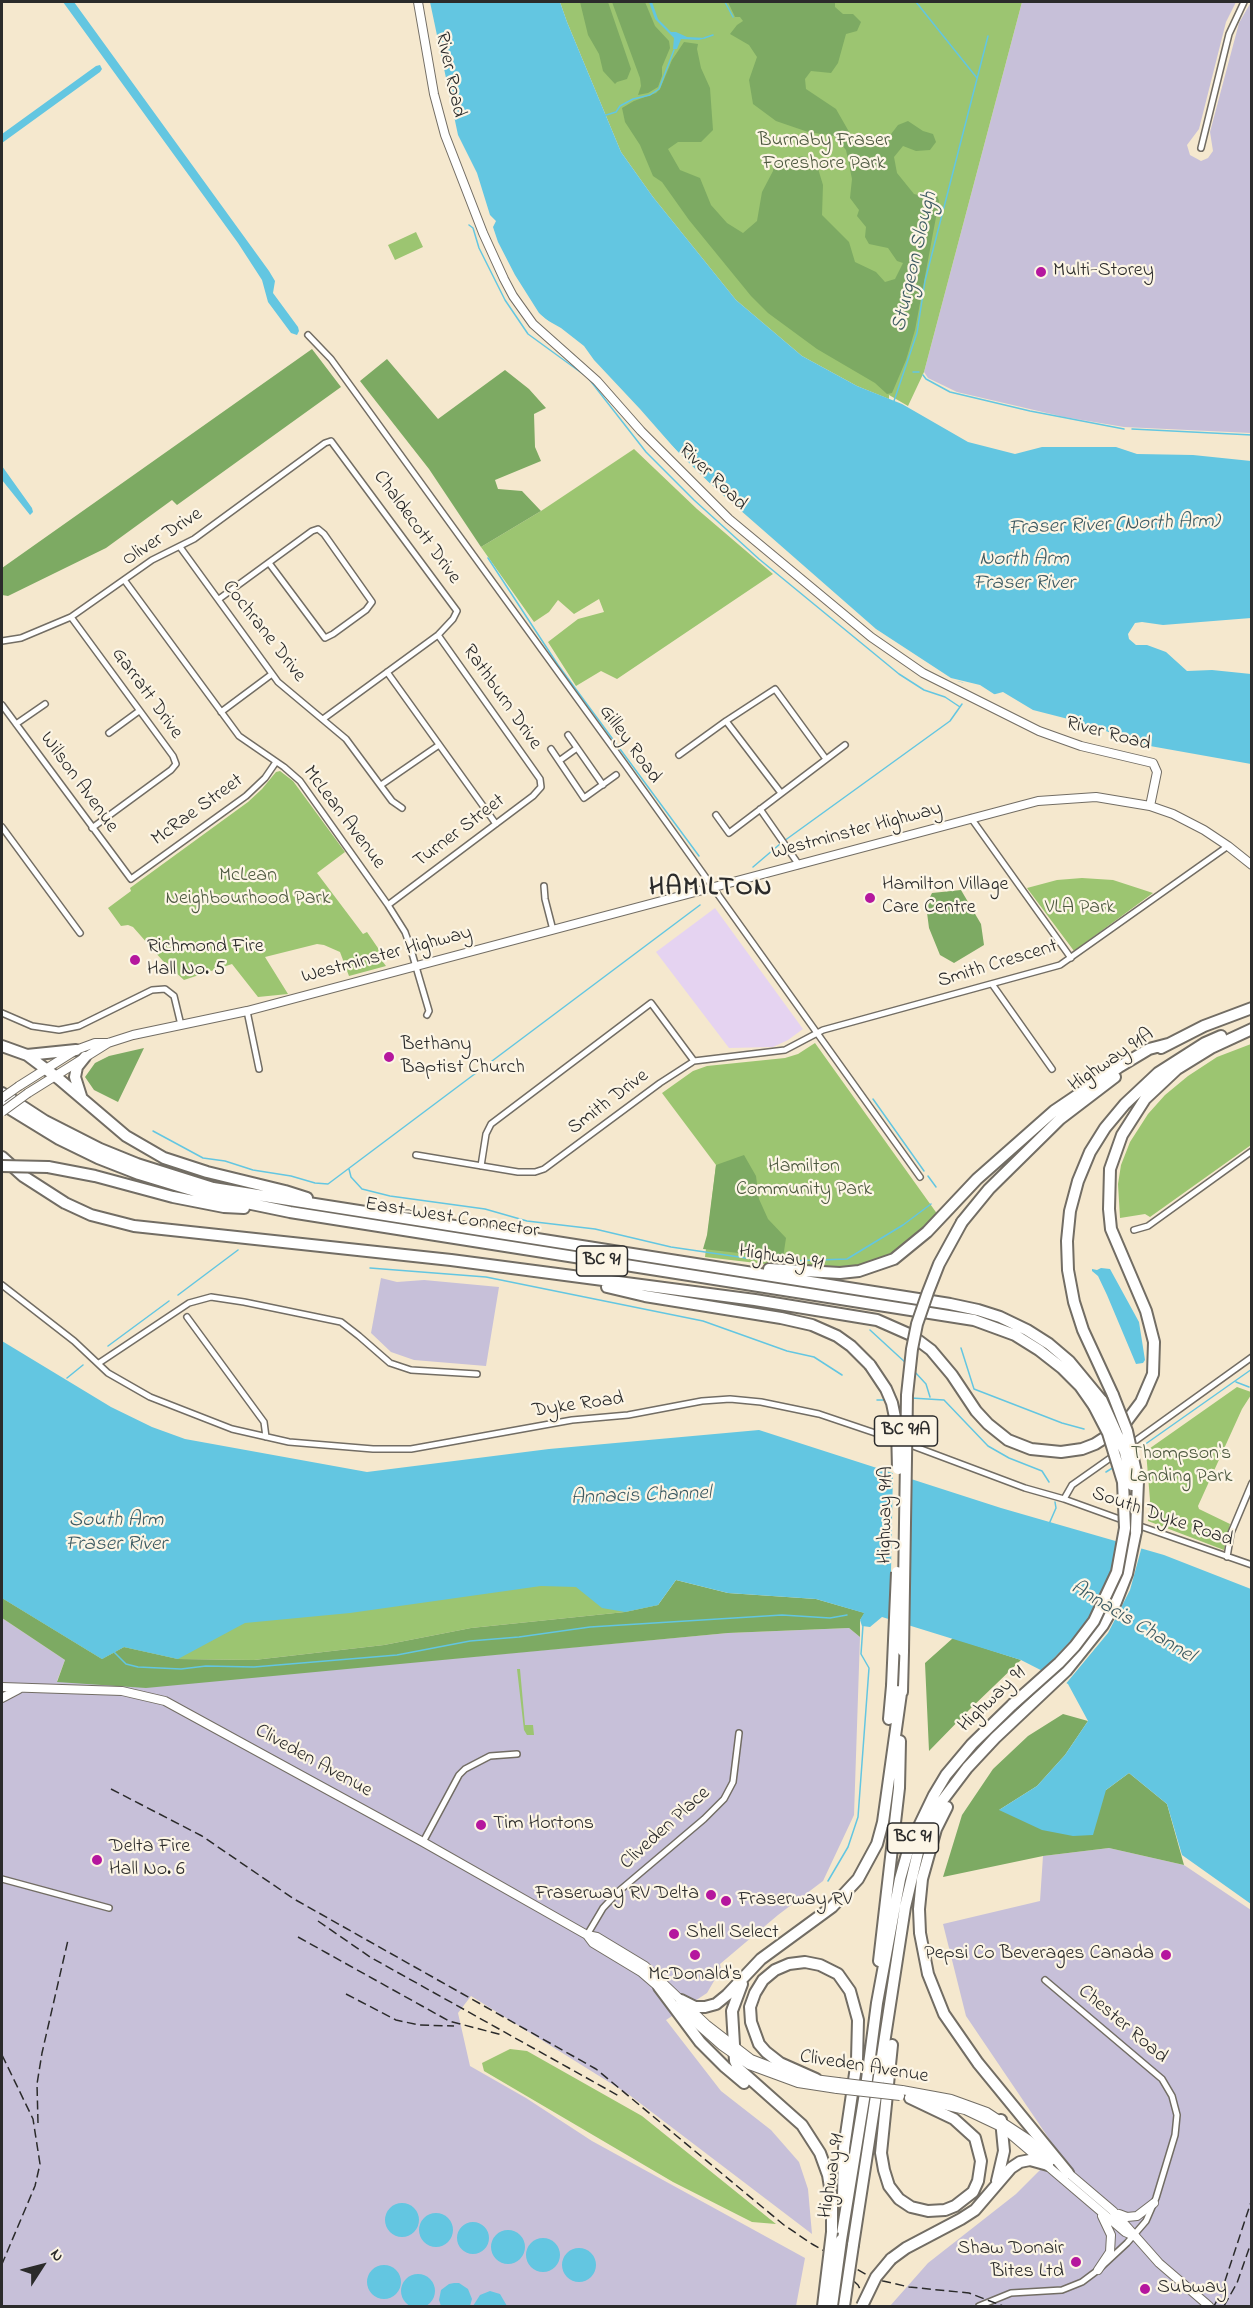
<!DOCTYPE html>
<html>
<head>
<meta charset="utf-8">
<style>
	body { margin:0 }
	#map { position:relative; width:1253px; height:2308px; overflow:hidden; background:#f5e8ce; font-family:"Indie Flower",sans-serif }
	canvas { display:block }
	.frame { position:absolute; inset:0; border:3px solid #2b2b2b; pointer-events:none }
	.north { position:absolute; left:12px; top:2236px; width:60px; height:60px; -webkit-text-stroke:4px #fcf5e5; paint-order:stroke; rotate:54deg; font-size:16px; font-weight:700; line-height:24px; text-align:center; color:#2b2b2b }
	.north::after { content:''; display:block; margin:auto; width:21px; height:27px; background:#2b2b2b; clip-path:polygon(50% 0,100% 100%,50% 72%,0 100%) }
</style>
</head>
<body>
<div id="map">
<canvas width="1253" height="2308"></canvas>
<div class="frame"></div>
<div class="north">N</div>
</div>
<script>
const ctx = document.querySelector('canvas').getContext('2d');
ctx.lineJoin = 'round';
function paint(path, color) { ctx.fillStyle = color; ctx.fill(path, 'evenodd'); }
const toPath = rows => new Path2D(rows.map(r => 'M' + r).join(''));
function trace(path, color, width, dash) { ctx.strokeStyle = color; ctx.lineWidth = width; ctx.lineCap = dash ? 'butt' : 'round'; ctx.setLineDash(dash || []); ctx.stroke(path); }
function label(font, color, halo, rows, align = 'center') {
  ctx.font = font + ' "Indie Flower",sans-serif'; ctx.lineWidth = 4.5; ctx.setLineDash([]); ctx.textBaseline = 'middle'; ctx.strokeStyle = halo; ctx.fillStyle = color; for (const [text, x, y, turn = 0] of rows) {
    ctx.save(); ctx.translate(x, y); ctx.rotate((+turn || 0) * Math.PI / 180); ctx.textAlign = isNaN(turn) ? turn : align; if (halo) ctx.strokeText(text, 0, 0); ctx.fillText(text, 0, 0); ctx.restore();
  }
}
const built = toPath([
	[715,908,803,1029,788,1040,773,1047,729,1048,656,952]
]);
const industrial = toPath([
	[1022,2,1236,2,1226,22,1199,129,1187,145,1190,155,1201,161,1208,158,1213,151,1210,132,1239,23,1251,2,1251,433,1124,427,1064,417,957,392,928,378,924,372],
	[381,1278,397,1282,424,1280,499,1287,486,1366,414,1360,391,1352,371,1333],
	[2,1618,65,1660,57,1681,348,1668,728,1633,849,1628,860,1637,854,1815,823,1881,778,1915,720,1964,721,1969,707,1993,666,2020,721,2091,771,2130,799,2162,808,2189,812,2234,628,2094,471,1996,458,2013,470,2066,526,2098,592,2141,805,2258,796,2306,2,2306],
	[1109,1848,1184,1865,1251,1910,1251,2306,890,2306,928,2263,1016,2194,1058,2152,966,2016,943,1924,1040,1901,1043,1856]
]);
const green = toPath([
	[560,2,1022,2,924,372,908,406,889,395,889,399,857,386,802,356,736,300,653,197,621,152,567,22],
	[416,232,423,247,395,260,388,245],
	[634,449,697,509,773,574,617,679,601,671,576,686,548,642,578,619,604,612,599,599,574,614,558,600,549,612,534,622,481,547,541,511],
	[280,771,293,781,345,852,317,873,363,934,367,932,380,951,377,954,386,966,349,976,340,952,324,945,317,944,265,957,288,994,258,997,232,964,184,980,163,961,133,927,128,925,121,926,108,908,131,891,130,888,248,802,262,789,276,772],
	[1082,878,1113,880,1153,893,1074,951,1027,888,1057,880],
	[815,1043,938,1215,926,1227,889,1256,861,1266,838,1269,782,1266,705,1257,716,1165,662,1093,693,1071,707,1066,785,1058,798,1054],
	[1251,1044,1251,1145,1150,1217,1145,1214,1120,1218,1118,1184,1121,1165,1130,1142,1148,1114,1165,1095,1188,1076,1217,1057],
	[1237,1387,1251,1392,1251,1395,1242,1409,1198,1506,1199,1509,1230,1524,1224,1550,1148,1521,1150,1500,1146,1451],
	[2,1571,550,1572,658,1605,625,1612,471,1628,384,1645,254,1660,178,1659,124,1647,102,1659,2,1598],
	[517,1669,520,1669,525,1725,533,1725,534,1735,527,1735,524,1730],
	[510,2049,527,2051,642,2116,776,2224,752,2222,673,2182,484,2071,482,2063]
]);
const forest = toPath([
	[580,2,608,2,631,69,627,79,617,82,615,84,603,71,599,54,588,35],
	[612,2,645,2,655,26,669,41,670,48,662,67,662,76,658,87,648,93,638,95,641,86,640,78],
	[728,2,835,2,835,7,843,14,853,14,861,22,857,31,846,34,838,63,831,73,811,71,805,79,806,89,836,109,852,137,867,145,888,138,898,125,908,121,923,131,933,134,936,142,930,150,916,151,903,146,894,157,897,173,914,194,927,197,936,193,939,201,915,330,906,360,892,393,887,394,875,383,817,349,768,313,751,296,689,220,662,182,653,176,640,145,625,122,622,108,634,101,656,93,660,89,672,60,684,42,698,44,697,49,701,68,710,88,713,130,701,142,678,142,668,149,680,170,700,178,711,205,727,223,743,233,757,221,762,192,773,171,774,162,804,156,816,162,823,185,822,215,849,242,855,262,876,272,885,282,895,279,903,263,897,261,888,248,869,244,865,237,866,227,857,216,859,210,850,198,852,179,846,150,834,136,808,132,776,121,753,104,749,80,757,57,749,45,730,34,737,25,743,21,740,17,735,17],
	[312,349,341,387,177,505,172,500,106,548,8,596,2,595,2,568],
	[387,359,438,419,505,370,529,389,546,408,534,414,535,447,541,461,495,480,498,489,522,491,541,511,481,547,429,469,360,381],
	[961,890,981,924,984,945,954,963,940,955,929,928,926,905,932,893],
	[144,1048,118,1102,94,1090,85,1077,95,1063,109,1056],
	[744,1155,756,1176,759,1199,768,1219,786,1238,783,1258,703,1249,707,1235,716,1165],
	[676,1580,728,1593,816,1599,865,1613,860,1620,860,1637,849,1628,728,1633,146,1688,57,1682,65,1660,2,1618,2,1598,102,1659,124,1647,178,1659,254,1660,384,1645,471,1628,625,1612,658,1605],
	[953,1638,1021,1660,969,1710,929,1751,925,1663],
	[1063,1714,1088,1721,1065,1755,1037,1786,999,1810,1106,1790,1129,1773,1167,1804,1184,1865,1109,1848,1043,1856,943,1877,962,1815,993,1769,1028,1736]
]);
const water = toPath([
	[63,2,74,2,269,271,275,281,273,293,298,327,299,331,297,335,291,333,268,302,262,280,238,243],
	[427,2,560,2,567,22,621,152,653,197,736,300,802,356,857,386,902,404,968,442,1015,454,1042,447,1116,447,1137,454,1193,455,1251,461,1251,618,1163,625,1142,622,1135,623,1128,634,1129,639,1136,645,1147,645,1166,652,1187,671,1212,670,1251,674,1251,764,1150,746,1076,721,1033,710,1003,692,992,695,979,687,950,679,869,626,755,528,673,447,567,336,531,307,506,265,488,221,474,173,456,138],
	[649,2,652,2,658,19,671,32,676,32,687,37,706,38,699,40,681,39,677,49,673,49,674,38,655,19],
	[100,65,102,69,100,72,2,143,2,134,96,66],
	[2,466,32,508,33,512,30,515,2,480],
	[1101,1268,1110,1269,1139,1322,1145,1360,1143,1363,1136,1364,1107,1295,1098,1276,1092,1271,1092,1269,1097,1270],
	[2,1341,111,1407,152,1427,185,1439,367,1472,549,1449,759,1430,1001,1508,1164,1555,1251,1589,1251,1904,1182,1855,1167,1804,1129,1773,1106,1790,1093,1835,1073,1836,1042,1830,999,1810,1037,1786,1065,1755,1088,1721,1068,1684,1021,1660,882,1617,870,1627,862,1626,860,1620,864,1613,816,1599,728,1593,676,1580,658,1605,625,1612,602,1608,576,1587,541,1586,350,1613,245,1623,178,1659,124,1647,102,1659,2,1598],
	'385 2220a17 17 0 1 1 34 0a17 17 0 1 1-34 0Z',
	'419 2230a17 17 0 1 1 34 0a17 17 0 1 1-34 0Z',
	'457 2238a16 16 0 1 1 32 0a16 16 0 1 1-32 0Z',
	'491 2247a17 17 0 1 1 34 0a17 17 0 1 1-34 0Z',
	'526 2255a17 17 0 1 1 34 0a17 17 0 1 1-34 0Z',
	'562 2265a17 17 0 1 1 34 0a17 17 0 1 1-34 0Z',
	'367 2282a17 17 0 1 1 34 0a17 17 0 1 1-34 0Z',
	'401 2291a17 17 0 1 1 34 0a17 17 0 1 1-34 0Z',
	[454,2283,459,2283,468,2289,472,2299,470,2306,441,2306,439,2300,441,2290,449,2284],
	[490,2291,500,2294,507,2306,473,2306,480,2295]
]);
const pier = toPath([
	[424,2,430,2,458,135,477,173,490,215,496,221,493,227,498,242,515,275,539,313,545,319,561,328,584,346,594,360,640,409,691,467,876,629,951,678,980,685,997,696,991,698,962,682,949,680,937,674,911,659,860,621,753,530,671,449,565,339,529,309,504,266,485,222,472,174,453,139,439,89],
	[893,1470,911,1476,909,1628,890,1623],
	[1118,1539,1142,1546,1130,1590,1108,1633,1064,1686,1040,1673,1080,1631,1094,1610,1109,1578]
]);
const stream = toPath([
	[725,2,733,17],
	[916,2,977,78],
	[704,38,713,35],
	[603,116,616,112,620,106,633,99,650,95,659,89,674,50],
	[469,225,473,228,479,248,505,300,528,334,583,374],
	[913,372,919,372],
	[923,375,926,379,950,392,1030,411,1124,429],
	[589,379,646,452,694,500,759,559,899,674,924,690,945,697,960,707],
	[894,401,917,333,925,281,988,36],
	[1132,429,1252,435],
	[488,558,558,665,699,856],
	[784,841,950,721,962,704],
	[753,867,780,844],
	[873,1099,924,1171],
	[153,1131,203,1158,225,1161,253,1170,291,1176,315,1183,328,1184,700,905],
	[349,1169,351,1177,362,1189,390,1196,485,1209,527,1221,595,1229,671,1247,746,1258,787,1261,847,1259,903,1225,931,1204],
	[928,1176,936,1187],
	[370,1268,486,1277,703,1321,787,1351,814,1357,842,1375],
	[178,1295,238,1250],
	[870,1330,907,1364],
	[108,1346,169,1301],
	[961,1348,974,1389,1062,1423,1084,1429],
	[914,1371,926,1384,930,1397],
	[67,1378,83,1365],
	[1236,1382,1249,1387],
	[911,1398,944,1400,988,1446,1009,1458,1042,1471,1049,1482],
	[877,1400,886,1400],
	[1137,1450,1252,1369],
	[1106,1472,1114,1467],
	[1049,1524,1056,1508,1055,1502],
	[114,1652,126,1664,138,1667,181,1669,206,1666,254,1667,397,1655,470,1641,519,1637,590,1627,782,1615,830,1618,847,1615],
	[828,1881,848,1847,858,1817,869,1668,861,1654,863,1625]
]);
const street = toPath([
	[1201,148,1229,34,1244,2],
	[308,335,331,359,624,763,920,1177],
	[180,547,278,682,346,739,392,801,402,808],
	[125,581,239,736,284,767,300,781,388,905,405,932,409,943,429,1011,427,1015],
	[219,599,312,531,318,529,324,534,372,602,366,610,333,634,325,638,269,563],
	[71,617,173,756,176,764,171,770,92,828],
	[2,641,21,638,71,617,152,560,194,539,325,443,331,441,457,611,453,619,438,635,323,719],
	[387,672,496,824],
	[2,705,131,879,246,796,265,778,276,762],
	[221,712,272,674],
	[16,724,45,704],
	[109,733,139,711],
	[568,735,603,785],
	[551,749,584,798,616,775],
	[679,755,726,721],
	[559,761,577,748],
	[381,785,439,745],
	[781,793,726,721,775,689,826,759],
	[760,809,799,865],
	[716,815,729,833,845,745],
	[971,818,1071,958],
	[2,827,80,933],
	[544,886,545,899,553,930],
	[388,905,533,796,541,787,540,779,438,635],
	[992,984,1052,1069],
	[247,1011,259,1069],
	[2,1013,32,1026,59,1030,79,1026,152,990,165,989,174,996,181,1025],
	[416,1155,518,1172,535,1172,544,1169,660,1083,694,1061,785,1050,823,1030,1060,965,1228,846],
	[481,1166,486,1134,491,1124,651,1003,694,1061],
	[1134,1230,1148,1226,1252,1151],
	[2,1285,74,1341,108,1373,150,1397,232,1429,289,1442,373,1449,411,1449,572,1420,628,1415,702,1401,730,1399,761,1402,819,1414,896,1440],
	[187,1317,264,1422,266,1437],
	[99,1363,189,1303,211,1297,244,1302,341,1322,359,1336,390,1363,411,1370,477,1374],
	[905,1443,1025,1488,1064,1499,1125,1521],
	[1131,1444,1252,1357],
	[1064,1499,1072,1485,1116,1454],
	[1137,1525,1252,1565],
	[1227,1557,1231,1533,1252,1483],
	[423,1842,459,1775,465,1769,490,1756,517,1754],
	[2,1879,109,1908],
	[587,1935,603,1908,619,1891,704,1819,724,1799,733,1782,739,1733],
	[979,2306,1011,2293,1062,2290,1082,2282,1098,2270,1127,2243,1146,2221,1156,2198,1175,2135,1177,2115,1172,2096,1162,2079,1045,1980]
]);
const secondary = toPath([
	[418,2,434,94,445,135,483,233,504,279,513,296,533,324,597,381,641,431,729,519,871,637,923,673,1039,731,1081,746,1153,763,1157,772,1150,806],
	[19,1086,76,1050,95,1043,108,1043,133,1035,247,1011,1038,801,1096,797,1150,806,1173,814,1204,830,1228,846,1252,865],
	[28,1093,108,1043],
	[2,1687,122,1691,165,1701,423,1842,587,1935,593,1943,641,1972,663,1991],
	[2,1698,19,1689],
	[587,1935,597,1937,645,1966,707,2025,751,2059,798,2077,838,2082],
	[679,2008,722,2046,749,2065,798,2083,837,2089],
	[902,2090,951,2099,987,2112,1028,2139,1052,2160],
	[919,2099,965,2110,1003,2128,1125,2232,1134,2236],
	[1066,2171,1113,2211,1159,2263,1209,2306],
	[1119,2214,1127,2217,1137,2216,1154,2203],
	[1098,2270,1110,2252,1111,2235,1102,2216]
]);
const highway = toPath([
	[2,1046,27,1055,59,1079,126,1136,164,1158,207,1172,285,1191,307,1198],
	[1161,1048,1204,1026,1252,1008],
	[27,1055,76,1050],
	[2,1093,45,1121,100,1149,137,1164,213,1188,950,1304,978,1310,1000,1317,1027,1330,1049,1344,1069,1361,1102,1401],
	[81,1096,75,1077,77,1067,85,1057],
	[2,1104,59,1139,98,1158,139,1174,208,1195,290,1212,974,1320,1015,1335,1039,1350,1062,1368,1080,1386,1094,1406],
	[2,1157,23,1176,65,1203,91,1215,134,1226,451,1260,755,1300,877,1320,911,1335,931,1350,952,1375,976,1411,988,1424,1008,1440,1031,1449,1061,1452,1082,1449,1095,1444,1123,1426,1141,1402,1153,1374,1154,1342,1146,1311,1111,1229,1109,1209,1110,1169,1122,1135,1145,1099,1177,1069,1211,1048,1252,1029],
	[48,1167,95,1176,173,1197,224,1207,244,1208],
	[962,1222,989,1189,1060,1119,1115,1077],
	[769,1269,840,1273,859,1271,894,1259,927,1232,977,1179,1054,1111,1119,1067,1149,1049,1168,1044],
	[607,1287,645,1296,781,1318,812,1325,837,1336,851,1346,870,1365],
	[1113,1395,1083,1330,1074,1302,1068,1270,1067,1241,1070,1211,1078,1181,1090,1152,1105,1128,1125,1104,1158,1073,1205,1043,1221,1036],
	[902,1692,903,1651],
	[889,1719,892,1686],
	[947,1807,936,1829,922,1879,919,1909,920,1933,928,1974,944,2014,978,2063,1068,2173],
	[879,1961,899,1788,900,1741],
	[742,1984,732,2011,735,2061,739,2069,802,2125,820,2153,828,2175,832,2200,832,2232],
	[659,1987,700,2042,725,2067,744,2083],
	[681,2000,695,2007,705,2007,716,2004,727,1995,761,1959,832,1907,858,1879,877,1844,883,1822,902,1686],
	[892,2045,881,2153,884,2170,889,2186,899,2199,911,2207,928,2211,945,2210,955,2206,973,2192,978,2181,981,2161,975,2138,954,2119,910,2098],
	[816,2079,780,2063,766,2052,759,2044,751,2022,750,2007,755,1993,763,1980,775,1970,789,1964,805,1962,820,1965,838,1974,850,1991,858,2020,857,2060,844,2148,843,2196],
	[997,2181,1004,2151,1001,2120],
	[841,2240,866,2087,877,2003,900,1879,909,1847,934,1795,946,1775,972,1744,1013,1704],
	[853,2245,905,1907,918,1852,942,1801,967,1768,995,1738,1066,1671,1103,1625,1116,1602,1127,1574,1136,1531],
	[891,2259,906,2248,961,2219,975,2210,1011,2168,1020,2162,1030,2160,1048,2165]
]);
const rail = toPath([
	[111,1789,202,1836,294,1899,596,2069,784,2225,812,2244,869,2276,883,2281,909,2287,969,2293,1003,2306],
	[318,1921,370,1957,619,2096],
	[298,1937,449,2021,502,2035],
	[346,1994,396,2020,419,2025,454,2026],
	[2,2055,33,2119,40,2164,35,2186,2,2264],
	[38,2123,37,2084,42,2053,68,1940],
	[834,2263,858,2285,869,2306],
	[1214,2306,1221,2293,1252,2199],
	[1224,2306,1237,2283,1252,2240]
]);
const secondaryBridge = toPath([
	[2,1098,19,1086],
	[2,1112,28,1093],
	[838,2082,902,2090],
	[837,2089,900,2096]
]);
const highwayBridge = toPath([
	[2,1166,48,1167],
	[870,1365,886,1389,892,1403,897,1427,898,1469],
	[1113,1395,1127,1431,1138,1481,1136,1531],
	[1102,1401,1125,1452,1132,1485],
	[903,1651,907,1395,912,1349,917,1324,928,1292,939,1264,962,1222],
	[892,1686,897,1572],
	[1013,1704,1059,1663,1075,1646,1094,1621,1117,1572,1125,1528,1123,1482,1108,1433,1094,1406],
	[823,2306,832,2232],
	[832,2306,841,2240],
	[844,2306,853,2245],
	[862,2306,876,2277,891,2259]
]);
const markers = [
	[1041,272,6,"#b5179e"],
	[870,898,6,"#b5179e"],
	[135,960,6,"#b5179e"],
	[389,1057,6,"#b5179e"],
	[481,1825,6,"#b5179e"],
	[97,1860,6,"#b5179e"],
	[711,1895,6,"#b5179e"],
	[726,1901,6,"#b5179e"],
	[674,1934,6,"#b5179e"],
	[695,1955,6,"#b5179e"],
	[1166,1955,6,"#b5179e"],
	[1076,2262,6,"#b5179e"],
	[1145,2289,6,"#b5179e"]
];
const shields = [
	[602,1261,51],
	[906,1431,63],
	[913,1838,51]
];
const shieldNames = [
	["BC 91",602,1261],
	["BC 91A",906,1431],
	["BC 91",913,1838]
];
const streetNames = [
	["River Road",449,75,78],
	["River Road",712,478,44],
	["Chaldecott Drive",416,528,54],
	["Oliver Drive",163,538,-33],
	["Cochrane Drive",263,632,52],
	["Garratt Drive",146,694,54],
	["Rathburn Drive",501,698,55],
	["River Road",1108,735,15],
	["Gilley Road",629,745,54],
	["Wilson Avenue",78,783,54],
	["McRae Street",198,811,-36],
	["McLean Avenue",343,818,53],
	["Turner Street",460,832,-37],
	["Westminster Highway",857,832,-15],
	["Westminster Highway",387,956,-15],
	["Smith Crescent",998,965,-17],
	["Highway 91A",1112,1061,-34],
	["Smith Drive",609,1103,-37],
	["East-West Connector",452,1219,9],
	["Highway 91",781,1259,9],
	["Dyke Road",578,1406,-8],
	["Highway 91A",887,1515,-89],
	["South Dyke Road",1162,1518,19],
	["Highway 91",993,1700,-44],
	["Cliveden Avenue",313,1762,29],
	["Cliveden Place",666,1829,-42],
	["Chester Road",1122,2025,40],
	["Cliveden Avenue",864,2068,9],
	["Highway 91",833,2176,-81]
];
const parkNames = [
	["Burnaby Fraser",824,142],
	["Foreshore Park",824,165],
	["McLean",248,877],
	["Neighbourhood Park",248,900],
	["VLA Park",1080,909],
	["Hamilton",804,1168],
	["Community Park",804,1191],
	["Thompson's",1181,1455],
	["Landing Park",1181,1478]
];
const poiNames = [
	["Multi-Storey",1053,272],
	["Hamilton Village",882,886],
	["Care Centre",882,909],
	["Richmond Fire",147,948],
	["Hall No. 5",147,971],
	["Bethany",401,1046],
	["Baptist Church",401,1069],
	["Tim Hortons",493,1825],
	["Delta Fire",109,1848],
	["Hall No. 6",109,1871],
	["Fraserway RV Delta",699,1895,"right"],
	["Fraserway RV",738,1901],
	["Shell Select",686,1934],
	["Pepsi Co Beverages Canada",1154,1955,"right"],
	["McDonald's",695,1976,"center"],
	["Shaw Donair",1064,2250,"right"],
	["Bites Ltd",1064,2273,"right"],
	["Subway",1157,2289]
];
const waterNames = [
	["Sturgeon Slough",916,262,-77],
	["Fraser River (North Arm)",1114,526,-2],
	["North Arm",1024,561],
	["Fraser River",1024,585],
	["Annacis Channel",641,1497,-2],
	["South Arm",116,1522],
	["Fraser River",116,1546],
	["Annacis Channel",1132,1623,31]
];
const districtNames = [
	["HAMILTON",711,890]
];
paint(built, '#e5d3f1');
paint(industrial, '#c7c0d9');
paint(green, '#9cc571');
paint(forest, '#7daa63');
paint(water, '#63c6e1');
paint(pier, '#f5e8ce');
trace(stream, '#63c6e1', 1.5);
trace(street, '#726d64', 8);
trace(secondary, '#726d64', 10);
trace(highway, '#726d64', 14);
trace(street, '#fff', 5);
trace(secondary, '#fff', 8);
trace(highway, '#fff', 10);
trace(rail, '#2b2b2b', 1.5, [9, 4.5]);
trace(secondaryBridge, '#726d64', 10, []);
trace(highwayBridge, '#726d64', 14, []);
trace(secondaryBridge, '#fff', 8);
trace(highwayBridge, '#fff', 10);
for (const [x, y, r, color] of markers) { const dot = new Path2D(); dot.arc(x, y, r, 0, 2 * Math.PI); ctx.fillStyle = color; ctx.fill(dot); trace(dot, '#fcf5e5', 2); }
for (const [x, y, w] of shields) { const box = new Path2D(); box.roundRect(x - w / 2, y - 15, w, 30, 4.5); ctx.fillStyle = '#fcf5e5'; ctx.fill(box); trace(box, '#2b2b2b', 1.5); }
label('bold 18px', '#2b2b2b', null, shieldNames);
label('20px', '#2b2b2b', '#fcf5e5', streetNames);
label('20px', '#4d5940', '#fcf5e5', parkNames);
label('20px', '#2b2b2b', '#fcf5e5', poiNames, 'left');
label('italic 21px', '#3c5a62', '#fcf5e5', waterNames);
ctx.letterSpacing = '1.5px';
label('bold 26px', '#2b2b2b', '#fcf5e5', districtNames);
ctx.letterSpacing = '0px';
</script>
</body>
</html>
